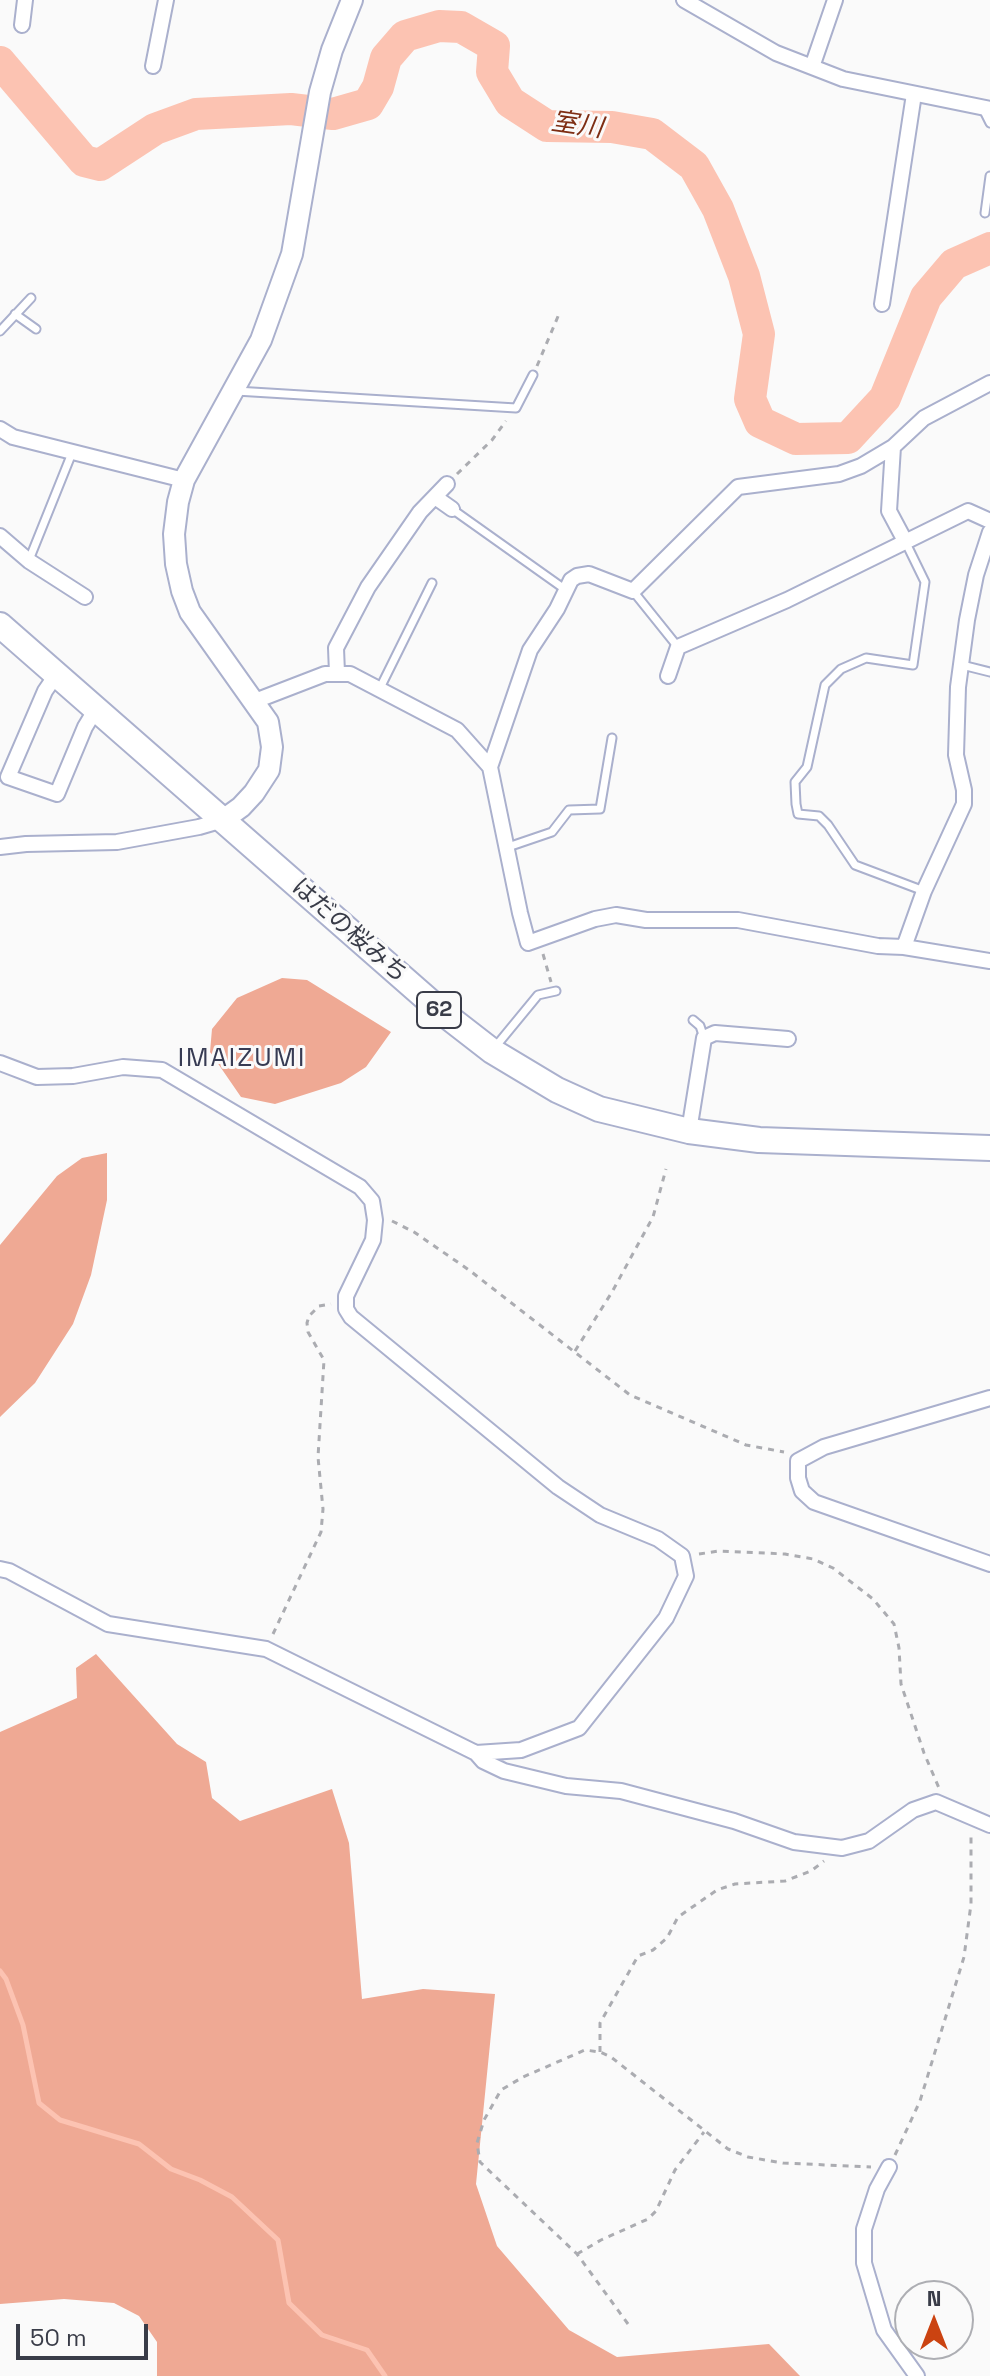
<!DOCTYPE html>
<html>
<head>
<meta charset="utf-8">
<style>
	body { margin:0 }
	#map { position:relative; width:990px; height:2376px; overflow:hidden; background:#fafafa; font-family:"Space Grotesk",sans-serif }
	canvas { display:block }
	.north { position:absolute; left:894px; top:2280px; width:80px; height:80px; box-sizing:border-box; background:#fafafa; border:2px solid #adaeb3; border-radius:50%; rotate:0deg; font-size:22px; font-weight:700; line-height:32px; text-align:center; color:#393c48 }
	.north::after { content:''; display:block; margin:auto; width:28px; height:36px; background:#cb4311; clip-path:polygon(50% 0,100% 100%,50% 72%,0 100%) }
	.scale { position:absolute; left:16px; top:2324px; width:132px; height:36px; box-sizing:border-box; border:4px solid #393c48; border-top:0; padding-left:10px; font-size:24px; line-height:28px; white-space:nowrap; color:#393c48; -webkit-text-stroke:6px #fafafa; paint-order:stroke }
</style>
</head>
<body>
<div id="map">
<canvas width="990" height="2376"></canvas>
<div class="north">N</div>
<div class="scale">50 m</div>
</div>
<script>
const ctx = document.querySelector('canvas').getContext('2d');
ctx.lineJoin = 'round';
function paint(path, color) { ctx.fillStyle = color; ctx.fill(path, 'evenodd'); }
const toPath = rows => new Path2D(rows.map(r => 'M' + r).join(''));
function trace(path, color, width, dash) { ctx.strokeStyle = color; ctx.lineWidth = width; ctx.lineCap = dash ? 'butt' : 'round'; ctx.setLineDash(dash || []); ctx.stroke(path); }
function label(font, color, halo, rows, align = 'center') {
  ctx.font = font + ' "Space Grotesk","Noto Sans JP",sans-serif'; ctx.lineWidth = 6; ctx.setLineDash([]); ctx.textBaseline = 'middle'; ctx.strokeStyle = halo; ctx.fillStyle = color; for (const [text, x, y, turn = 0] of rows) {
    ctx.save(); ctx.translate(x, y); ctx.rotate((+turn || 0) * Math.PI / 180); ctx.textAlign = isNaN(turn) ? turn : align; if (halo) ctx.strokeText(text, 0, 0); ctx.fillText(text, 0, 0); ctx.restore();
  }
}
const forest = toPath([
	[282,978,307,980,391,1032,366,1067,341,1083,275,1104,241,1097,210,1052,212,1029,237,998],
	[107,1153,107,1200,91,1275,73,1324,35,1383,0,1417,0,1245,57,1176,82,1158],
	[96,1654,177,1744,206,1762,212,1798,240,1821,332,1789,349,1843,362,1999,423,1989,495,1994,476,2184,497,2246,569,2330,617,2357,769,2344,800,2376,157,2376,157,2342,139,2316,114,2303,64,2299,0,2304,0,1732,77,1698,76,1668]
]);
const stream = toPath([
	[0,1971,6,1979,23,2025,39,2103,60,2120,139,2144,171,2169,200,2180,232,2197,278,2240,289,2303,322,2335,367,2350,385,2376]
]);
const river = toPath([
	[0,62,84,161,100,165,155,129,196,114,291,109,333,114,368,104,378,87,386,58,405,36,439,26,461,27,494,46,492,72,510,102,547,126,612,127,652,134,694,166,718,209,744,276,759,334,750,399,760,422,796,439,848,438,885,398,926,297,954,264,990,248]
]);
const path = toPath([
	[537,366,559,314],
	[457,474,492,440,506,421],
	[543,954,551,982],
	[392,1221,414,1232,469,1270,630,1395,746,1445,784,1452],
	[575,1351,612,1292,653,1217,666,1169],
	[699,1554,719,1551,785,1554,813,1559,833,1568,873,1599,894,1624,899,1648,901,1684,924,1753,939,1788],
	[273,1634,321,1532,323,1509,318,1457,324,1360,308,1332,307,1323,309,1316,319,1306,331,1304],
	[600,2052,600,2023,638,1956,653,1950,667,1938,678,1917,717,1890,735,1884,785,1881,811,1871,824,1861],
	[895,2155,920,2101,964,1957,971,1904,971,1835],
	[577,2254,601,2240,648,2219,656,2211,675,2170,704,2132],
	[628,2324,577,2254,480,2162,477,2143,484,2120,501,2090,523,2077,585,2050,600,2052,611,2057,728,2149,748,2157,783,2163,871,2167]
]);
const lane = toPath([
	[983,109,990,123],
	[985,213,990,176],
	[15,314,36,329],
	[0,331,31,298],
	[236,391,516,408,533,375],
	[452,509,566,590],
	[905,541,925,582,913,665,866,658,841,669,825,685,807,767,795,782,796,804,798,814,819,816,828,825,855,865,924,891],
	[29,560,72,453],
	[633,591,678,647],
	[962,665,990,672],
	[380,688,432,583],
	[508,847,552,832,569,810,600,809,612,738],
	[693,1020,700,1026,704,1038],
	[496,1046,538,995,556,991]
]);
const street = toPath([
	[684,0,776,53,843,79,990,109],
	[22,25,25,0],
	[153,66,166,0],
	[812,67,835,0],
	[882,304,914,94],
	[0,429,13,437,184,480],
	[893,447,889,511,905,541],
	[435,497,452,509],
	[0,536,29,561,85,597],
	[337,673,336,648,368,587,420,512,447,484],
	[56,675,45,691,8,777,57,794,85,727,96,709],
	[668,676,678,647,787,600,968,511,990,521],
	[255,701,325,674,350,674,457,730,490,767,520,913,528,943,595,919,616,915,646,920,738,920,878,946,904,947,990,961],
	[490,767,530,650,557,609,571,580,577,576,589,574,633,591,738,487,839,474,861,466,893,447,924,418,990,383],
	[0,847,26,844,117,842,199,827,223,820],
	[904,947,924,891,964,804,964,790,956,755,958,687,967,620,976,575,990,532],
	[0,1063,37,1077,73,1076,123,1067,162,1070,360,1187,372,1201,375,1220,373,1240,346,1296,346,1309,351,1317,558,1487,600,1515,658,1539,682,1556,686,1576,666,1618,579,1728,521,1750,476,1753],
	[689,1131,704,1038,715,1033,788,1039],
	[990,1398,824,1447,798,1461,798,1478,802,1491,814,1502,990,1564],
	[0,1569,9,1571,108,1624,266,1649,476,1753,483,1761,504,1771,566,1786,621,1791,734,1821,794,1842,842,1848,869,1841,913,1810,936,1802,990,1825],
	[889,2167,877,2189,864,2229,864,2263,884,2330,917,2376]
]);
const secondary = toPath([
	[223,820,241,807,254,793,269,770,272,747,268,722,190,612,182,591,176,564,174,534,178,502,184,480,261,340,292,254,320,92,332,50,352,0]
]);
const primary = toPath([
	[0,625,443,1013,492,1051,557,1090,599,1109,689,1131,759,1140,990,1148]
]);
const shields = [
	[439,1010,44]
];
const shieldNames = [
	["62",439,1010]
];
const streetNames = [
	["はだの桜みち",349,931,41]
];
const waterNames = [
	["室川",577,126,8]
];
const neighbourhoodNames = [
	["IMAIZUMI",242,1059]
];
paint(forest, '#efa994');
trace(stream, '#fcc3b2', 5);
trace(river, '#fcc3b2', 32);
trace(lane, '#aab0cd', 11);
trace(street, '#aab0cd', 18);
trace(secondary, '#aab0cd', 24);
trace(primary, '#aab0cd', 28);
trace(path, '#abacb1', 3, [6, 6]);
trace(lane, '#fff', 7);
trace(street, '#fff', 14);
trace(secondary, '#fff', 20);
trace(primary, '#fff', 24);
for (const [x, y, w] of shields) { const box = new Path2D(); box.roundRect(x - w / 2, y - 18, w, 36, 6); ctx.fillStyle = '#fafafa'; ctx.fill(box); trace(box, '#393c48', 2); }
label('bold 22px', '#393c48', null, shieldNames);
label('24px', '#393c48', '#fafafa', streetNames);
label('italic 26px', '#7e2e14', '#fafafa', waterNames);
ctx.letterSpacing = '2px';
label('26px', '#373b53', '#fafafa', neighbourhoodNames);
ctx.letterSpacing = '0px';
</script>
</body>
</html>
